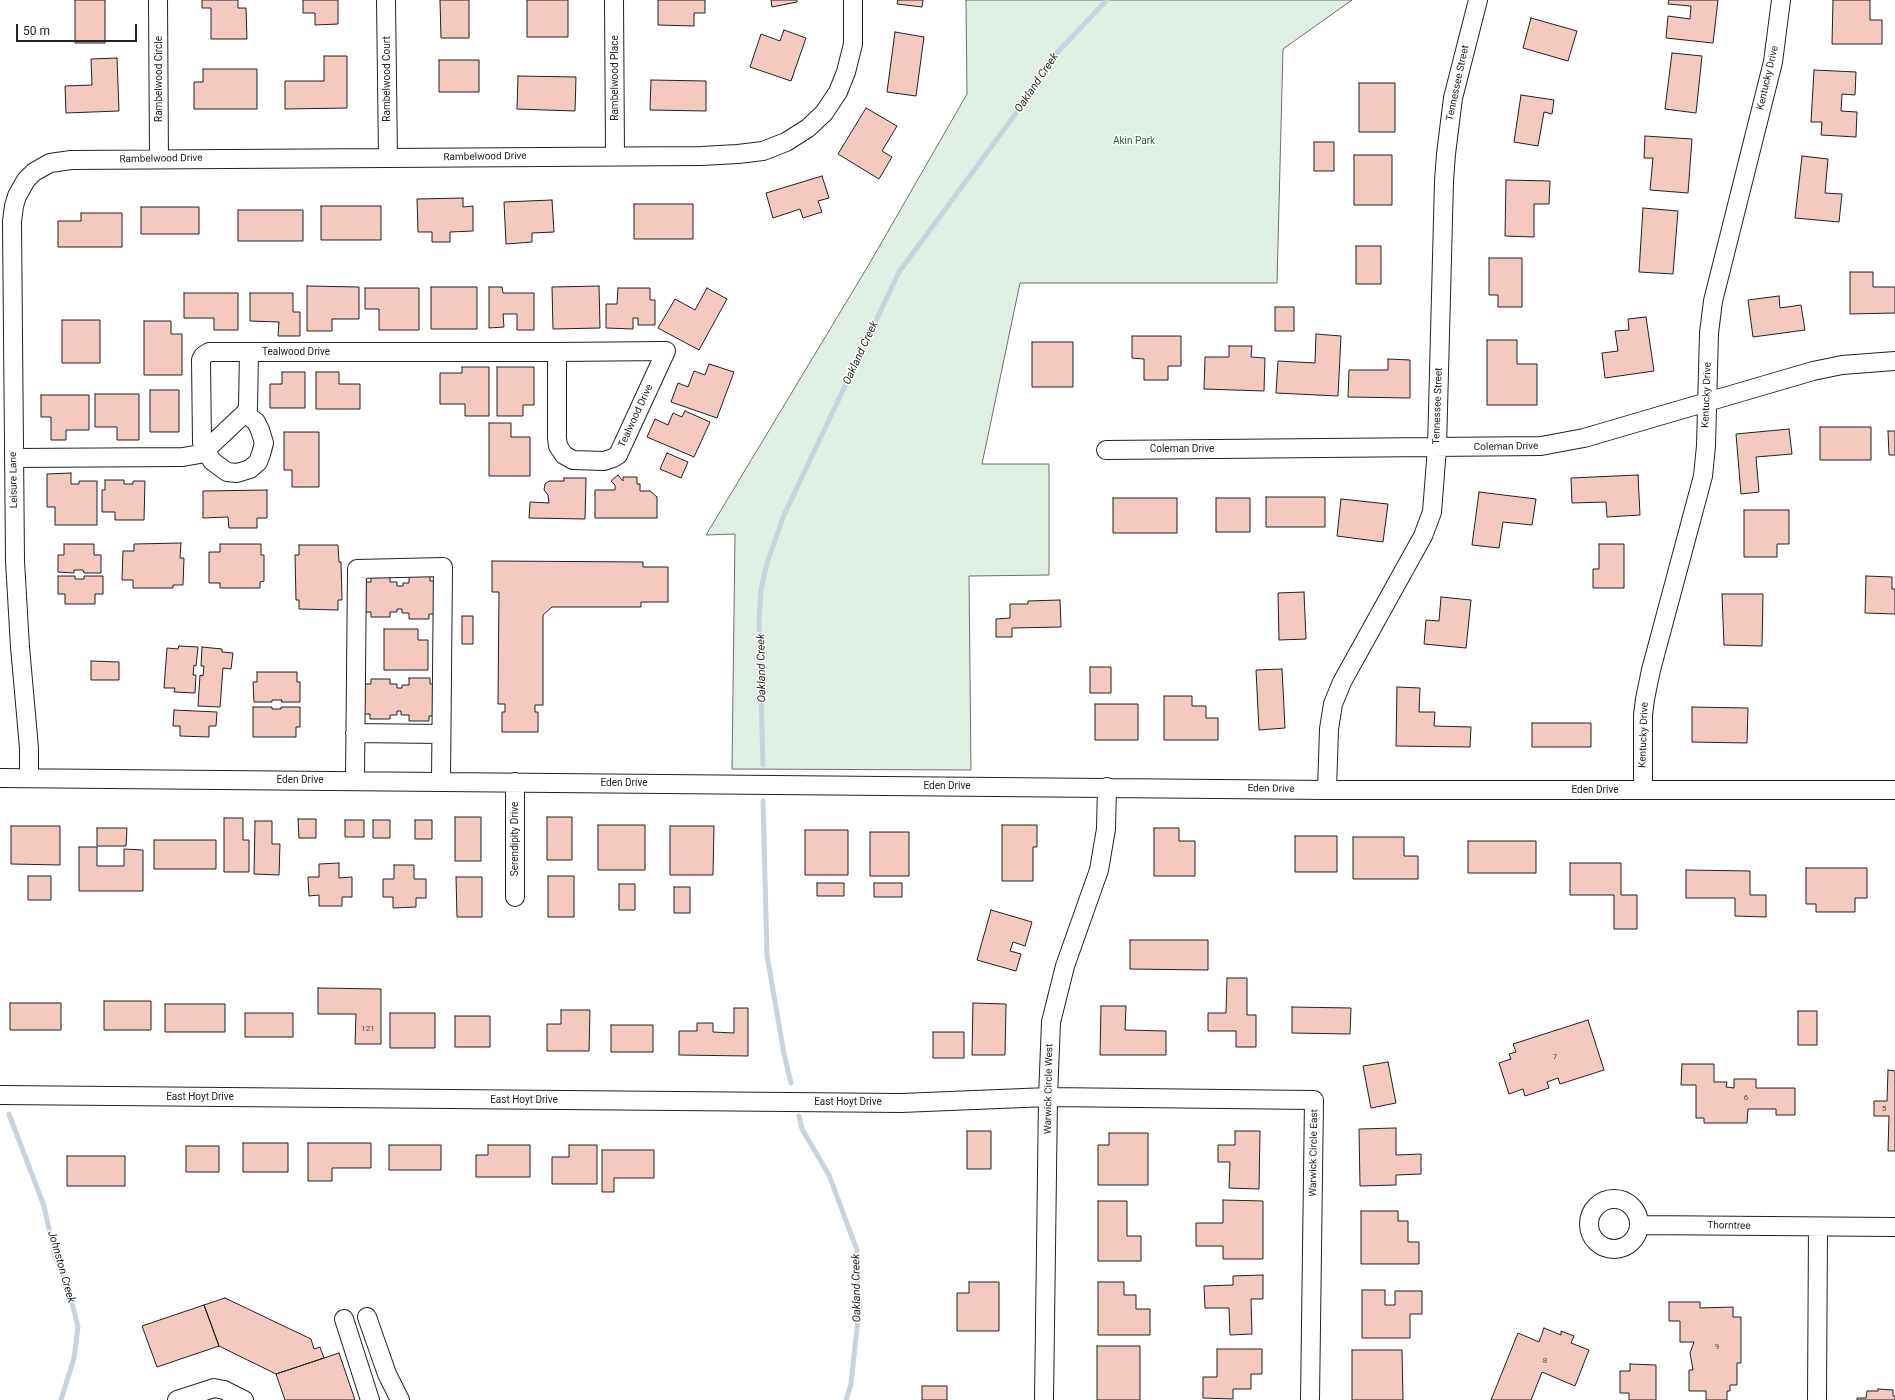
<!DOCTYPE html>
<html>
<head>
<meta charset="utf-8">
<style>
	body { margin:0 }
	#map { position:relative; width:1895px; height:1400px; overflow:hidden; background:#fff; font-family:Roboto,sans-serif }
	canvas { display:block }
	.scale { position:absolute; left:16px; top:24px; width:121px; height:18px; box-sizing:border-box; border:2px solid #222; border-top:0; padding-left:5px; font-size:12px; line-height:14px; white-space:nowrap; color:#222; -webkit-text-stroke:3px #fff; paint-order:stroke }
</style>
</head>
<body>
<div id="map">
<canvas width="1895" height="1400"></canvas>
<div class="scale">50 m</div>
</div>
<script>
const ctx = document.querySelector('canvas').getContext('2d');
ctx.lineJoin = 'round';
function paint(path, color) { ctx.fillStyle = color; ctx.fill(path, 'evenodd'); }
const toPath = rows => new Path2D(rows.map(r => 'M' + r).join(''));
function trace(path, color, width, dash) { ctx.strokeStyle = color; ctx.lineWidth = width; ctx.lineCap = dash ? 'butt' : 'round'; ctx.setLineDash(dash || []); ctx.stroke(path); }
function label(font, color, halo, rows, align = 'center') {
  ctx.font = font + ' Roboto,sans-serif'; ctx.lineWidth = 3; ctx.setLineDash([]); ctx.textBaseline = 'middle'; ctx.strokeStyle = halo; ctx.fillStyle = color; for (const [text, x, y, turn = 0] of rows) {
    ctx.save(); ctx.translate(x, y); ctx.rotate((+turn || 0) * Math.PI / 180); ctx.textAlign = isNaN(turn) ? turn : align; if (halo) ctx.strokeText(text, 0, 0); ctx.fillText(text, 0, 0); ctx.restore();
  }
}
const green = toPath([
	[966,0,1352,0,1283,49,1277,283,1020,283,982,464,1049,464,1049,575,969,576,971,770,732,769,735,534,706,535,868,266,967,94,966,0]
]);
const stream = toPath([
	[763,765,759,621,761,590,767,563,784,515,899,272,1014,116,1050,60,1107,0],
	[763,801,767,955,784,1054,791,1083],
	[9,1114,44,1206,55,1256,68,1287,78,1327,74,1358,61,1400],
	[799,1116,802,1129,829,1175,857,1250,858,1319,851,1384,846,1400]
]);
const building = toPath([
	[75,0,105,0,105,43,75,43,75,0],
	[202,0,238,0,238,8,246,8,247,39,211,39,211,8,202,8,202,0],
	[303,0,338,0,338,24,315,25,315,13,303,13,303,0],
	[440,0,469,0,469,38,441,38,440,0],
	[527,0,568,0,568,37,527,37,527,0],
	[658,0,705,0,705,13,694,13,694,26,658,25,658,0],
	[771,0,797,0,797,2,772,7,771,0],
	[898,0,923,0,922,7,897,4,898,0],
	[1669,0,1718,0,1713,43,1666,38,1668,16,1690,19,1691,6,1668,4,1669,0],
	[1833,0,1870,0,1870,20,1882,20,1882,44,1832,44,1833,0],
	[1531,18,1577,31,1568,61,1523,48,1531,18],
	[784,30,806,38,791,81,750,67,761,34,780,41,784,30],
	[895,32,924,37,916,96,887,92,895,32],
	[1672,53,1702,56,1696,113,1665,109,1672,53],
	[324,56,347,56,347,108,285,109,285,81,324,81,324,56],
	[117,58,119,111,66,113,65,86,92,85,91,59,117,58],
	[439,60,479,60,479,92,439,92,439,60],
	[203,69,257,69,257,109,194,109,194,82,203,82,203,69],
	[1814,70,1856,72,1855,95,1842,94,1841,111,1857,112,1856,137,1821,135,1822,122,1811,122,1814,70],
	[518,76,576,77,575,111,517,109,518,76],
	[651,80,706,81,706,111,650,110,651,80],
	[1359,83,1395,83,1395,132,1359,132,1359,83],
	[1521,95,1554,100,1552,114,1544,112,1538,146,1514,142,1521,95],
	[866,108,897,126,882,151,892,157,879,179,838,154,866,108],
	[1645,136,1692,139,1688,193,1650,190,1653,158,1644,158,1645,136],
	[1314,142,1334,142,1334,171,1314,171,1314,142],
	[1354,155,1392,155,1392,205,1354,205,1354,155],
	[1802,156,1828,159,1825,193,1842,194,1839,222,1795,218,1802,156],
	[822,176,829,198,818,201,822,212,803,218,800,209,773,218,766,193,822,176],
	[1506,180,1550,181,1549,204,1534,204,1534,237,1505,236,1506,180],
	[463,198,463,207,473,206,473,231,450,232,450,242,432,242,432,232,418,232,417,199,463,198],
	[552,200,554,232,532,233,532,242,506,244,504,202,552,200],
	[634,204,693,204,693,239,634,239,634,204],
	[321,206,381,206,381,240,321,240,321,206],
	[141,207,199,207,199,234,141,234,141,207],
	[1643,208,1678,211,1673,274,1639,272,1643,208],
	[238,210,303,210,303,241,238,241,238,210],
	[81,213,122,213,122,247,58,247,58,221,81,221,81,213],
	[1356,246,1381,246,1381,284,1356,284,1356,246],
	[1489,258,1522,258,1522,307,1498,307,1498,295,1489,295,1489,258],
	[1850,272,1873,272,1873,287,1895,287,1895,313,1850,314,1850,272],
	[307,286,359,287,359,319,332,319,332,331,307,331,307,286],
	[599,286,600,328,553,329,552,287,599,286],
	[431,287,477,287,477,329,431,329,431,287],
	[489,287,502,287,503,293,534,293,534,330,517,330,517,314,503,314,504,327,489,328,489,287],
	[365,288,419,288,419,330,379,330,379,309,365,309,365,288],
	[618,288,650,288,650,300,655,300,655,325,638,325,638,318,633,318,633,329,606,328,606,304,617,304,618,288],
	[707,288,727,299,699,350,658,328,675,299,695,310,707,288],
	[184,293,238,293,238,330,214,330,214,318,184,318,184,293],
	[250,293,293,293,293,312,300,312,300,336,278,336,279,322,250,321,250,293],
	[1779,296,1780,308,1801,305,1805,330,1753,337,1748,300,1779,296],
	[1275,307,1294,307,1294,331,1275,331,1275,307],
	[1646,317,1654,371,1605,378,1602,353,1618,351,1615,331,1629,330,1628,319,1646,317],
	[62,320,100,320,100,363,62,363,62,320],
	[144,321,171,321,171,334,182,334,182,375,144,375,144,321],
	[1316,334,1341,336,1338,396,1276,393,1278,361,1315,363,1316,334],
	[1132,336,1181,336,1181,366,1168,366,1168,380,1144,380,1144,359,1132,358,1132,336],
	[1487,340,1517,340,1517,364,1537,364,1537,405,1487,405,1487,340],
	[1032,342,1073,342,1073,387,1032,387,1032,342],
	[1229,346,1252,346,1251,357,1265,358,1264,391,1204,389,1205,357,1229,357,1229,346],
	[1388,359,1410,360,1410,398,1348,397,1349,370,1388,370,1388,359],
	[709,364,734,372,717,418,671,402,678,383,688,387,694,371,705,375,709,364],
	[462,367,489,367,489,416,465,416,465,404,440,404,440,373,462,373,462,367],
	[497,367,534,367,534,405,523,405,523,416,497,416,497,367],
	[282,372,305,372,305,408,270,408,270,384,282,384,282,372],
	[316,372,339,372,339,384,360,384,360,409,316,409,316,372],
	[150,390,179,390,179,432,150,432,150,390],
	[95,394,139,394,139,440,117,440,117,427,95,427,95,394],
	[41,395,89,395,89,430,66,430,66,440,51,440,51,417,41,417,41,395],
	[685,411,710,422,694,457,647,437,655,419,668,425,673,413,682,417,685,411],
	[489,423,511,423,511,437,530,437,530,476,489,476,489,423],
	[1820,427,1871,427,1871,460,1820,460,1820,427],
	[1789,429,1792,454,1756,457,1759,492,1741,494,1736,434,1789,429],
	[1888,431,1895,431,1895,455,1889,455,1888,431],
	[284,432,319,432,319,487,292,487,292,470,284,470,284,432],
	[667,453,688,462,681,478,660,469,667,453],
	[71,473,71,484,79,484,79,481,97,481,97,525,55,525,55,507,47,507,47,474,71,473],
	[618,475,623,481,623,477,637,477,637,484,640,484,640,491,650,491,657,497,657,518,595,518,595,490,615,490,615,485,611,481,618,475],
	[1638,475,1640,515,1607,517,1606,502,1572,503,1571,478,1638,475],
	[564,478,586,478,585,519,529,518,530,502,549,503,548,495,544,490,545,484,549,481,564,481,564,478],
	[105,480,124,480,124,484,133,484,133,481,145,481,144,520,115,520,115,512,102,512,102,490,105,490,105,480],
	[267,490,267,518,257,518,257,528,229,528,228,517,203,518,203,491,267,490],
	[1479,492,1536,499,1532,525,1503,522,1499,548,1472,545,1479,492],
	[1266,497,1325,497,1325,527,1266,527,1266,497],
	[1113,498,1177,498,1177,533,1113,533,1113,498],
	[1216,498,1250,498,1250,532,1216,532,1216,498],
	[1341,499,1388,504,1383,542,1337,536,1341,499],
	[1744,510,1789,510,1789,544,1777,544,1777,557,1744,557,1744,510],
	[181,543,180,558,184,558,183,585,173,585,173,588,133,588,133,580,122,580,123,551,134,551,134,544,181,543],
	[64,544,94,544,94,555,101,555,101,573,84,573,83,570,74,570,74,573,58,572,58,555,64,555,64,544],
	[220,544,261,544,261,555,264,555,264,581,260,582,260,588,220,588,220,583,209,583,209,552,220,552,220,544],
	[1599,544,1624,544,1624,588,1593,588,1593,569,1599,569,1599,544],
	[299,545,338,545,339,562,341,562,342,600,338,600,338,610,299,609,299,600,296,600,295,555,299,555,299,545],
	[492,561,643,562,643,567,668,567,668,602,641,602,641,607,552,607,543,615,543,705,535,705,535,712,538,712,538,732,502,732,502,712,505,712,505,704,498,704,499,592,492,592,492,561],
	[58,576,75,576,75,579,84,579,84,576,103,576,103,594,95,594,95,604,65,604,65,594,58,594,58,576],
	[409,576,430,576,430,581,438,581,438,614,429,614,429,619,409,619,409,613,402,613,402,609,397,609,397,612,390,612,390,617,371,617,371,612,364,612,364,582,371,582,371,577,390,577,390,582,397,582,397,586,403,586,403,583,409,583,409,576],
	[1866,576,1892,577,1892,589,1895,589,1895,614,1865,613,1866,576],
	[1304,592,1306,639,1279,640,1278,593,1304,592],
	[1722,594,1763,594,1762,646,1724,645,1722,594],
	[1441,597,1471,600,1466,648,1424,644,1426,620,1439,621,1441,597],
	[1060,600,1061,627,1012,628,1012,637,996,637,996,619,1010,618,1010,604,1028,604,1028,601,1060,600],
	[462,616,473,616,473,644,462,644,462,616],
	[384,629,418,629,418,640,428,640,428,670,384,670,384,629],
	[179,646,198,647,196,666,194,665,193,675,196,675,195,693,174,692,175,688,164,688,167,648,178,649,179,646],
	[202,647,222,649,222,652,233,653,231,669,223,668,220,707,198,706,200,675,203,676,204,666,201,666,202,647],
	[91,661,119,662,119,680,91,680,91,661],
	[1090,667,1111,667,1111,693,1090,693,1090,667],
	[1282,669,1285,728,1259,730,1256,670,1282,669],
	[257,672,297,672,297,682,300,682,300,702,281,702,282,700,272,700,272,702,254,702,253,682,257,682,257,672],
	[409,678,430,678,430,684,437,684,437,716,429,716,429,721,409,721,409,715,401,715,401,711,397,711,397,715,390,715,390,719,370,719,370,714,364,714,364,684,371,684,371,679,390,679,390,684,397,684,397,688,402,688,402,685,409,685,409,678],
	[1397,687,1420,688,1419,712,1435,712,1434,726,1471,727,1470,747,1396,746,1397,687],
	[1164,696,1192,696,1192,706,1206,706,1206,718,1218,718,1218,740,1164,740,1164,696],
	[1095,704,1138,704,1138,740,1095,740,1095,704],
	[253,707,272,707,272,709,281,709,281,707,300,707,300,727,296,727,296,737,253,737,253,707],
	[1692,707,1748,708,1747,743,1692,742,1692,707],
	[174,710,217,712,216,726,209,726,209,737,180,736,180,726,173,726,174,710],
	[1532,723,1591,723,1591,747,1532,747,1532,723],
	[455,817,481,817,481,861,455,861,455,817],
	[547,817,572,817,572,860,547,860,547,817],
	[224,818,243,818,243,840,249,840,249,872,224,872,224,818],
	[298,819,316,819,316,838,299,838,298,819],
	[345,820,364,820,364,837,345,837,345,820],
	[373,820,390,820,390,838,373,838,373,820],
	[415,820,432,820,432,839,415,839,415,820],
	[255,821,272,821,272,844,280,844,279,875,254,874,255,821],
	[598,825,645,825,645,870,598,870,598,825],
	[1002,825,1037,825,1037,847,1033,847,1033,881,1002,881,1002,825],
	[11,826,60,826,60,865,11,864,11,826],
	[670,826,714,826,713,875,670,875,670,826],
	[97,828,127,828,126,846,97,846,97,828],
	[1154,828,1179,828,1179,841,1195,841,1195,876,1154,876,1154,828],
	[805,830,848,830,848,875,805,875,805,830],
	[870,832,909,832,909,876,870,876,870,832],
	[1295,836,1337,836,1337,872,1295,872,1295,836],
	[1353,837,1404,837,1404,856,1418,856,1418,879,1353,879,1353,837],
	[154,840,216,840,216,869,154,869,154,840],
	[1468,841,1536,841,1536,873,1468,873,1468,841],
	[79,847,97,847,97,866,124,866,124,849,143,850,143,891,79,891,79,847],
	[339,863,339,878,352,877,352,897,342,897,342,906,319,906,319,895,309,896,308,877,319,877,319,864,339,863],
	[1570,863,1621,863,1621,895,1637,895,1637,929,1614,929,1614,895,1570,895,1570,863],
	[394,865,414,865,414,879,426,879,426,898,416,898,416,907,393,908,393,897,383,897,383,879,394,879,394,865],
	[1806,868,1867,868,1867,898,1855,898,1855,912,1816,912,1816,904,1806,904,1806,868],
	[1686,870,1750,871,1750,895,1766,895,1766,917,1735,916,1735,898,1686,898,1686,870],
	[28,876,51,876,51,900,28,900,28,876],
	[548,876,574,876,574,917,548,917,548,876],
	[456,877,482,877,482,917,457,917,456,877],
	[817,883,844,883,844,896,817,896,817,883],
	[874,883,902,883,902,897,874,897,874,883],
	[619,884,635,884,635,910,619,910,619,884],
	[674,887,690,887,690,913,674,913,674,887],
	[991,910,1032,922,1025,946,1013,942,1010,951,1021,954,1016,971,977,960,991,910],
	[1130,940,1208,940,1208,970,1130,969,1130,940],
	[1227,978,1247,978,1247,1015,1256,1015,1256,1047,1236,1047,1236,1031,1208,1031,1208,1013,1226,1013,1227,978],
	[318,988,381,989,381,1044,355,1044,356,1014,318,1014,318,988],
	[104,1001,151,1001,151,1030,104,1030,104,1001],
	[10,1003,61,1003,61,1030,10,1030,10,1003],
	[973,1003,1006,1004,1005,1055,972,1055,973,1003],
	[165,1004,225,1004,225,1032,165,1032,165,1004],
	[1101,1006,1126,1006,1125,1030,1166,1031,1166,1055,1100,1055,1101,1006],
	[1292,1007,1351,1008,1350,1034,1292,1033,1292,1007],
	[734,1008,748,1008,748,1056,679,1055,679,1031,697,1031,697,1023,713,1023,713,1032,734,1033,734,1008],
	[561,1010,590,1010,589,1051,547,1051,547,1024,561,1024,561,1010],
	[1798,1011,1817,1011,1817,1045,1798,1045,1798,1011],
	[245,1013,293,1013,293,1037,245,1037,245,1013],
	[390,1013,435,1013,435,1048,390,1048,390,1013],
	[455,1016,490,1016,490,1047,455,1047,455,1016],
	[1588,1020,1604,1070,1560,1084,1558,1078,1547,1082,1549,1088,1525,1096,1523,1089,1509,1094,1499,1063,1511,1059,1509,1054,1516,1052,1513,1044,1588,1020],
	[611,1025,653,1025,653,1052,611,1052,611,1025],
	[933,1032,964,1032,964,1058,933,1058,933,1032],
	[1388,1062,1396,1103,1371,1108,1363,1066,1388,1062],
	[1682,1064,1714,1064,1714,1082,1727,1082,1726,1087,1734,1088,1734,1079,1756,1079,1756,1088,1795,1088,1795,1115,1776,1115,1776,1109,1748,1109,1747,1123,1704,1123,1704,1118,1696,1118,1696,1085,1681,1085,1682,1064],
	[1888,1070,1895,1071,1895,1151,1888,1151,1889,1116,1874,1116,1874,1101,1887,1101,1888,1070],
	[1396,1128,1396,1155,1421,1154,1421,1174,1396,1175,1396,1185,1360,1186,1359,1129,1396,1128],
	[967,1131,991,1131,991,1169,967,1169,967,1131],
	[1235,1131,1260,1131,1259,1189,1229,1188,1230,1162,1218,1162,1218,1145,1235,1145,1235,1131],
	[1109,1133,1148,1133,1148,1185,1098,1185,1098,1145,1109,1145,1109,1133],
	[243,1143,288,1143,288,1172,243,1172,243,1143],
	[308,1143,371,1143,371,1168,332,1168,332,1181,308,1181,308,1143],
	[389,1145,441,1145,441,1170,389,1170,389,1145],
	[488,1145,530,1145,530,1177,476,1177,476,1155,488,1155,488,1145],
	[569,1145,597,1145,597,1184,552,1184,552,1157,569,1157,569,1145],
	[186,1146,219,1146,219,1172,186,1172,186,1146],
	[602,1150,654,1150,654,1178,614,1178,614,1192,602,1192,602,1150],
	[67,1156,125,1156,125,1186,67,1186,67,1156],
	[1223,1200,1263,1201,1263,1259,1223,1259,1223,1246,1196,1246,1196,1223,1223,1223,1223,1200],
	[1098,1201,1127,1201,1127,1236,1141,1236,1141,1261,1098,1261,1098,1201],
	[1361,1211,1398,1211,1398,1221,1408,1221,1408,1242,1419,1242,1419,1264,1361,1264,1361,1211],
	[1263,1275,1263,1299,1251,1299,1252,1334,1230,1335,1229,1308,1205,1308,1204,1286,1233,1285,1233,1276,1263,1275],
	[969,1282,999,1282,999,1331,957,1331,957,1293,969,1293,969,1282],
	[1098,1282,1124,1282,1124,1295,1136,1295,1136,1309,1150,1309,1150,1335,1098,1335,1098,1282],
	[1362,1290,1385,1290,1385,1305,1395,1305,1395,1291,1422,1291,1422,1314,1410,1314,1410,1338,1362,1338,1362,1290],
	[225,1298,311,1339,314,1349,320,1347,324,1358,276,1374,219,1346,204,1305,225,1298],
	[1669,1302,1700,1302,1700,1308,1733,1307,1733,1317,1741,1317,1741,1363,1737,1363,1737,1385,1730,1385,1730,1391,1727,1391,1727,1400,1706,1400,1706,1391,1689,1391,1689,1370,1693,1370,1690,1353,1694,1342,1680,1342,1680,1321,1669,1321,1669,1302],
	[204,1305,219,1346,157,1367,142,1326,204,1305],
	[1544,1328,1561,1335,1561,1331,1574,1336,1571,1343,1589,1350,1575,1386,1542,1372,1531,1400,1491,1400,1518,1333,1539,1342,1544,1328],
	[1097,1346,1140,1346,1140,1400,1097,1400,1097,1346],
	[1217,1349,1262,1349,1262,1374,1251,1374,1251,1389,1233,1389,1233,1399,1203,1398,1203,1377,1217,1377,1217,1349],
	[1352,1350,1402,1350,1403,1400,1352,1400,1352,1350],
	[339,1353,355,1400,285,1400,276,1374,339,1353],
	[1630,1364,1656,1365,1656,1400,1629,1400,1629,1393,1620,1393,1620,1371,1630,1371,1630,1364],
	[922,1386,947,1386,947,1400,922,1400,922,1386],
	[1878,1389,1893,1390,1893,1396,1895,1396,1895,1400,1857,1400,1857,1398,1866,1398,1867,1391,1878,1391,1878,1389]
]);
const minor = toPath([
	[158,0,159,159],
	[386,0,388,158],
	[614,0,615,155],
	[666,351,618,455,613,458,604,461,573,460,564,455,558,446,557,438,557,352,666,351],
	[245,413,256,422,260,430,264,443,261,454,258,462,250,469,237,473,227,472,212,461,202,443,201,360,203,356,209,352,249,352],
	[1106,450,1541,446,1584,438,1813,371,1842,365,1895,361],
	[14,458,183,457,200,454,209,447,245,413,248,408,249,352,557,352],
	[355,733,441,734],
	[0,778,1327,790,1895,790],
	[29,778,29,748,20,647,15,561,12,221,14,206,17,196,26,180,34,172,50,163,71,160,701,156,738,154,763,151,786,142,808,128,824,113,838,92,846,72,853,44,853,0],
	[355,780,357,569,443,567,441,781],
	[1327,790,1329,729,1333,704,1342,682,1423,536,1432,512,1437,448,1444,181,1446,154,1453,98,1478,0],
	[1643,790,1643,715,1645,699,1651,670,1703,476,1706,446,1709,333,1713,301,1773,62,1781,0],
	[515,897,515,782],
	[0,1095,901,1103,1048,1097,1314,1100,1310,1400],
	'1589 1224a25 25 0 1 1 50 0a25 25 0 1 1-50 0Z',
	[1639,1225,1895,1227],
	[367,1317,387,1374,400,1400],
	[344,1319,370,1400],
	[177,1400,214,1388,224,1390,244,1400],
	[1044,1400,1048,1097,1051,1022,1065,966,1099,870,1106,829,1107,787],
	[1817,1400,1818,1227]
]);
const numberNames = [
	["121",368,1029],
	["7",1555,1057],
	["6",1746,1098],
	["5",1884,1109],
	["9",1717,1347],
	["8",1545,1361]
];
const streetNames = [
	["Rambelwood Place",615,78,-90],
	["Kentucky Drive",1768,78,-77],
	["Rambelwood Circle",159,79,-90],
	["Rambelwood Court",387,79,-90],
	["Tennessee Street",1458,83,-78],
	["Rambelwood Drive",485,157,-1],
	["Rambelwood Drive",161,159,-1],
	["Tealwood Drive",296,352],
	["Kentucky Drive",1707,395,-88],
	["Tennessee Street",1438,406,-88],
	["Tealwood Drive",636,416,-65],
	["Coleman Drive",1506,447,-1],
	["Coleman Drive",1182,449],
	["Leisure Lane",14,480,-91],
	["Kentucky Drive",1644,735,-88],
	["Eden Drive",300,780],
	["Eden Drive",624,783],
	["Eden Drive",947,786],
	["Eden Drive",1271,789,1],
	["Eden Drive",1595,790],
	["Serendipity Drive",515,839,-90],
	["Warwick Circle West",1049,1089,-89],
	["East Hoyt Drive",200,1097],
	["East Hoyt Drive",524,1100],
	["East Hoyt Drive",848,1102],
	["Warwick Circle East",1314,1153,-89],
	["Thorntree",1729,1226,1]
];
const parkNames = [
	["Akin Park",1134,141]
];
const waterNames = [
	["Oakland Creek",1037,83,-56],
	["Oakland Creek",861,353,-65],
	["Oakland Creek",762,668,-91],
	["Johnston Creek",61,1267,74],
	["Oakland Creek",857,1288,-91]
];
paint(green, '#e0efe3');
trace(green, '#6f6f6f', 1);
trace(stream, '#c7d3dd', 5);
paint(building, '#f3c9c0');
trace(building, '#222', 1);
trace(minor, '#222', 20);
trace(minor, '#fff', 18);
label('8px', '#564c4a', null, numberNames);
label('10px', '#222', '#fff', streetNames);
label('10px', '#2f5e38', '#fff', parkNames);
label('italic 11px', '#222', '#fff', waterNames);
</script>
</body>
</html>
